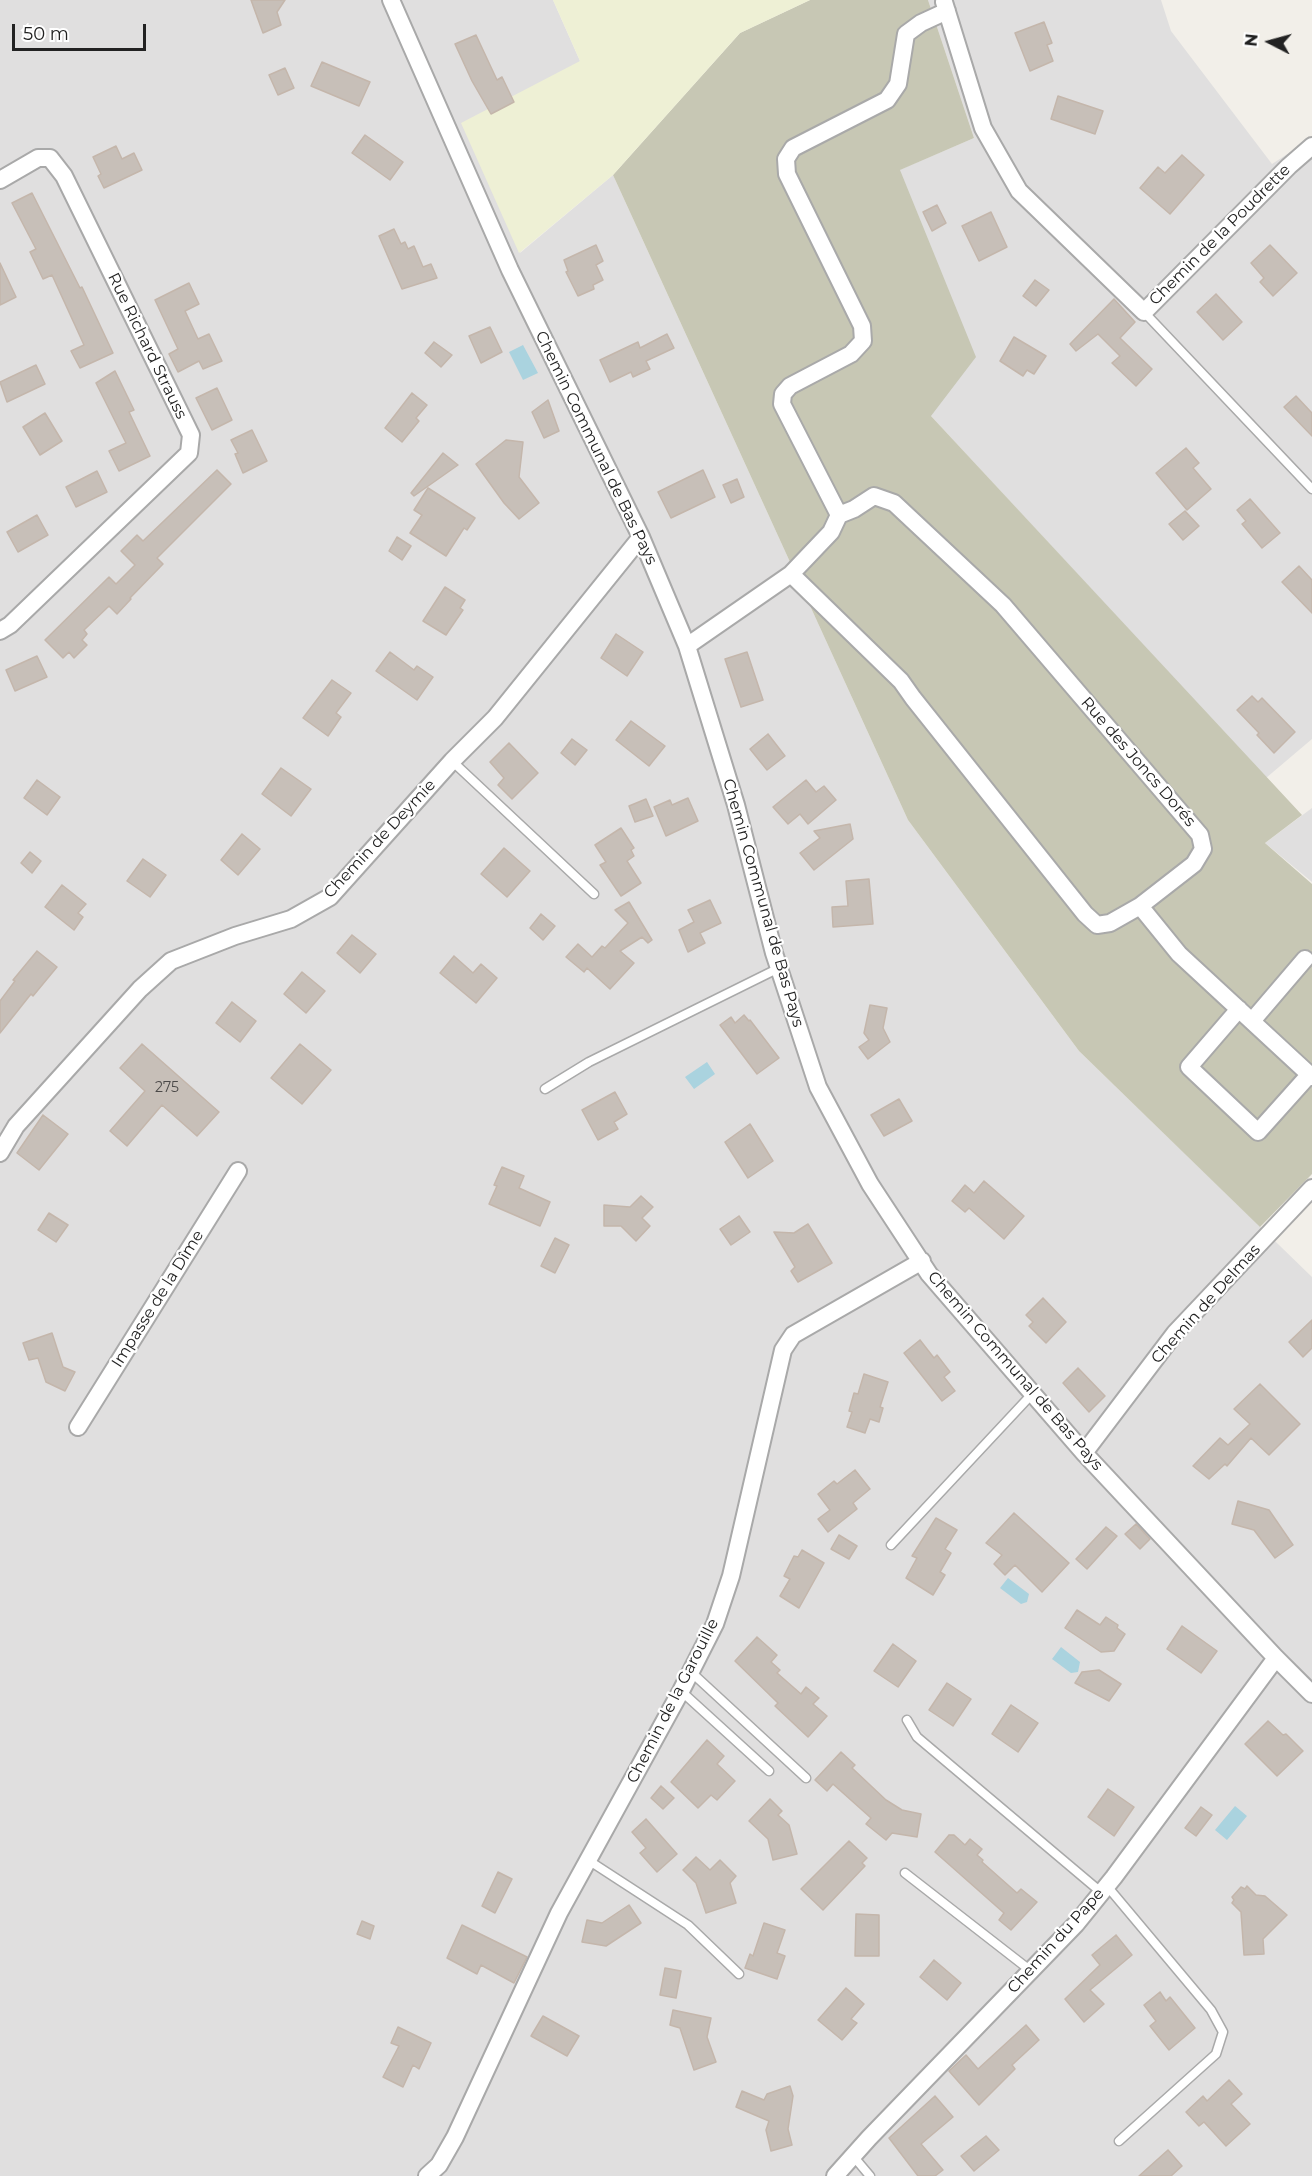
<!DOCTYPE html>
<html>
<head>
<meta charset="utf-8">
<style>
	body { margin:0 }
	#map { position:relative; width:1312px; height:2176px; overflow:hidden; background:#f2efe9; font-family:Montserrat,sans-serif }
	canvas { display:block }
	.north { position:absolute; left:1240px; top:12px; width:60px; height:60px; -webkit-text-stroke:4px #fff; paint-order:stroke; rotate:276deg; font-size:16px; font-weight:700; line-height:24px; text-align:center; color:#222 }
	.north::after { content:''; display:block; margin:auto; width:21px; height:27px; background:#222; clip-path:polygon(50% 0,100% 100%,50% 72%,0 100%) }
	.scale { position:absolute; left:12px; top:24px; width:134px; height:27px; box-sizing:border-box; border:3px solid #222; border-top:0; padding-left:8px; font-size:18px; line-height:21px; white-space:nowrap; color:#222; -webkit-text-stroke:4px #fff; paint-order:stroke }
</style>
</head>
<body>
<div id="map">
<canvas width="1312" height="2176"></canvas>
<div class="north">N</div>
<div class="scale">50 m</div>
</div>
<script>
const ctx = document.querySelector('canvas').getContext('2d');
ctx.lineJoin = 'round';
function paint(path, color) { ctx.fillStyle = color; ctx.fill(path, 'evenodd'); }
const toPath = rows => new Path2D(rows.map(r => 'M' + r).join(''));
function trace(path, color, width, dash) { ctx.strokeStyle = color; ctx.lineWidth = width; ctx.lineCap = dash ? 'butt' : 'round'; ctx.setLineDash(dash || []); ctx.stroke(path); }
function label(font, color, halo, rows, align = 'center') {
  ctx.font = font + ' Montserrat,sans-serif'; ctx.lineWidth = 4.5; ctx.setLineDash([]); ctx.textBaseline = 'middle'; ctx.strokeStyle = halo; ctx.fillStyle = color; for (const [text, x, y, turn = 0] of rows) {
    ctx.save(); ctx.translate(x, y); ctx.rotate((+turn || 0) * Math.PI / 180); ctx.textAlign = isNaN(turn) ? turn : align; if (halo) ctx.strokeText(text, 0, 0); ctx.fillText(text, 0, 0); ctx.restore();
  }
}
const residential = toPath([
	[0,0,553,0,580,61,520,253,613,175,908,820,1079,1051,1312,1277,1312,2176,0,2176],
	[928,0,1161,0,1171,31,1272,164,1312,138,1312,739,1266,778,931,416,899,170,974,138],
	[1312,808,1312,882,1265,843]
]);
const construction = toPath([
	[810,0,928,0,974,138,900,170,976,357,931,416,1302,815,1265,843,1312,884,1312,1174,1260,1227,1079,1051,908,820,613,175,740,33]
]);
const farmland = toPath([
	[553,0,810,0,740,33,613,175,519,253,461,123,580,61]
]);
const water = toPath([
	[523,345,538,373,523,380,509,352],
	[707,1062,715,1074,694,1089,685,1077],
	[1008,1578,1029,1594,1027,1602,1021,1604,1000,1588],
	[1061,1647,1080,1662,1078,1672,1071,1673,1052,1659],
	[1235,1806,1247,1816,1227,1840,1215,1830]
]);
const building = toPath([
	[251,0,285,0,277,12,281,25,263,33,251,0],
	[1044,22,1052,43,1047,45,1053,61,1030,71,1015,33,1044,22],
	[476,35,497,80,502,77,514,102,491,114,472,81,455,44,476,35],
	[322,62,370,82,359,106,311,86,322,62],
	[285,68,294,88,278,95,269,75,285,68],
	[1058,96,1103,111,1095,134,1051,119,1058,96],
	[365,135,403,162,390,180,352,153,365,135],
	[116,146,122,159,134,153,142,170,104,188,98,176,101,174,93,157,116,146],
	[1182,155,1204,175,1170,214,1140,188,1158,167,1165,173,1182,155],
	[32,193,80,288,82,287,113,353,80,368,71,351,84,345,52,275,43,279,30,252,36,249,12,203,32,193],
	[937,205,946,223,932,231,923,212,937,205],
	[991,212,1007,247,979,261,962,226,991,212],
	[394,229,401,244,405,242,408,249,414,246,423,267,431,264,437,278,402,289,379,236,394,229],
	[596,245,603,261,596,265,603,280,593,285,594,289,578,296,566,272,568,271,564,260,596,245],
	[1270,245,1297,273,1273,296,1260,282,1264,278,1251,263,1270,245],
	[0,263,16,297,0,305,0,263],
	[1035,280,1049,290,1036,306,1023,296,1035,280],
	[189,283,199,304,185,311,198,339,209,334,222,361,203,369,199,361,178,372,169,354,178,349,155,300,189,283],
	[1216,294,1242,322,1223,340,1197,312,1216,294],
	[1114,299,1135,322,1120,338,1152,369,1136,386,1112,363,1120,356,1098,334,1076,351,1070,344,1114,299],
	[490,327,502,352,481,363,469,336,490,327],
	[667,334,674,348,646,361,650,369,633,377,631,372,610,382,600,360,638,342,640,348,667,334],
	[1014,337,1046,356,1034,374,1027,370,1023,376,1000,361,1014,337],
	[434,342,452,355,441,367,425,353,434,342],
	[36,365,45,384,7,402,0,382,36,365],
	[115,371,134,410,129,412,150,456,119,471,109,451,126,443,96,383,115,371],
	[217,388,232,420,212,430,196,398,217,388],
	[412,393,427,405,416,418,419,421,402,442,385,428,412,393],
	[1296,396,1312,413,1312,436,1284,407,1296,396],
	[548,400,559,431,544,438,532,412,548,400],
	[45,413,62,441,40,455,23,427,45,413],
	[252,430,267,461,243,473,235,454,238,453,231,440,252,430],
	[506,440,523,442,519,477,539,503,519,519,504,503,476,464,506,440],
	[1186,448,1199,463,1193,468,1211,489,1187,510,1156,473,1186,448],
	[443,453,458,465,414,496,411,493,443,453],
	[217,470,231,484,157,558,163,564,130,598,131,599,117,614,109,606,84,630,87,634,82,640,87,645,74,658,69,652,63,658,45,640,109,577,116,584,135,565,121,551,137,535,143,541,217,470],
	[703,470,715,497,671,518,658,492,703,470],
	[97,471,107,492,76,507,66,487,97,471],
	[737,479,744,497,731,503,723,485,737,479],
	[428,488,475,518,467,530,464,528,446,556,410,533,422,515,414,510,428,488],
	[1250,499,1280,533,1262,548,1242,524,1246,521,1237,510,1250,499],
	[1185,511,1199,526,1183,540,1169,524,1185,511],
	[37,515,48,535,18,552,7,532,37,515],
	[397,537,411,546,402,560,389,551,397,537],
	[1299,566,1312,580,1312,613,1282,582,1299,566],
	[445,587,465,600,460,608,463,610,446,635,423,621,445,587],
	[616,634,643,652,627,676,601,658,616,634],
	[390,652,414,670,417,666,433,677,417,700,376,671,390,652],
	[747,652,763,700,741,707,725,659,747,652],
	[37,656,47,677,15,691,6,670,37,656],
	[332,680,351,693,336,713,341,717,328,736,303,718,332,680],
	[1252,696,1258,702,1262,698,1295,732,1274,753,1257,735,1259,733,1237,710,1252,696],
	[631,721,665,746,649,766,616,740,631,721],
	[768,734,785,756,767,770,750,749,768,734],
	[572,739,587,750,575,765,561,753,572,739],
	[509,743,538,773,512,799,498,785,504,778,490,762,509,743],
	[281,768,311,789,291,816,262,794,281,768],
	[37,780,60,797,47,815,24,798,37,780],
	[806,780,816,792,824,786,836,800,808,824,800,814,788,824,773,807,806,780],
	[688,798,698,821,666,836,654,807,670,800,672,805,688,798],
	[646,799,653,816,635,822,629,806,646,799],
	[850,824,853,839,814,870,800,853,820,838,814,831,850,824],
	[621,828,634,848,631,850,634,856,627,861,641,883,621,896,600,865,606,862,595,845,621,828],
	[242,834,260,849,238,875,221,860,242,834],
	[504,848,530,871,507,897,481,874,504,848],
	[30,852,41,861,32,873,21,863,30,852],
	[143,859,166,875,150,897,127,881,143,859],
	[869,879,873,924,833,927,832,907,848,906,846,881,869,879],
	[62,885,86,904,78,913,83,917,74,930,45,907,62,885],
	[710,900,721,923,700,933,705,943,688,952,679,930,694,922,688,910,710,900],
	[629,902,652,940,648,943,642,937,620,951,634,963,610,989,587,968,584,972,566,957,578,944,592,957,602,946,605,948,628,923,615,910,629,902],
	[541,914,555,926,543,940,530,928,541,914],
	[352,935,376,954,360,973,337,953,352,935],
	[37,951,57,967,33,996,31,994,0,1033,0,1001,15,981,13,980,37,951],
	[454,956,473,973,481,964,497,978,476,1003,440,973,454,956],
	[302,972,325,991,306,1013,284,994,302,972],
	[232,1002,256,1021,240,1042,216,1023,232,1002],
	[870,1005,887,1008,883,1028,890,1042,868,1059,859,1047,869,1040,864,1033,870,1005],
	[744,1015,749,1021,750,1020,779,1058,757,1074,720,1025,731,1017,735,1023,744,1015],
	[142,1044,219,1112,197,1136,162,1105,127,1146,110,1131,145,1091,120,1068,142,1044],
	[300,1044,331,1070,302,1104,271,1078,300,1044],
	[615,1092,627,1114,614,1122,618,1129,598,1140,582,1110,615,1092],
	[899,1099,912,1121,884,1136,871,1115,899,1099],
	[43,1115,68,1134,39,1170,17,1153,43,1115],
	[750,1124,773,1161,748,1178,725,1142,750,1124],
	[502,1167,524,1176,519,1188,550,1202,540,1226,489,1204,497,1186,494,1185,502,1167],
	[984,1181,1024,1216,1004,1239,969,1208,965,1212,952,1201,965,1185,974,1193,984,1181],
	[641,1196,653,1207,642,1218,650,1226,636,1241,621,1226,604,1226,604,1205,630,1207,641,1196],
	[49,1213,68,1225,56,1242,38,1230,49,1213],
	[739,1216,750,1232,731,1245,720,1229,739,1216],
	[808,1224,832,1263,798,1282,791,1271,795,1267,774,1232,794,1233,808,1224],
	[555,1238,569,1245,555,1273,541,1266,555,1238],
	[1043,1298,1066,1322,1046,1343,1029,1326,1033,1322,1026,1315,1043,1298],
	[1312,1320,1312,1348,1303,1357,1289,1342,1312,1320],
	[52,1333,63,1367,75,1372,65,1391,46,1382,38,1358,29,1360,23,1343,52,1333],
	[920,1340,934,1358,937,1355,950,1372,944,1377,955,1391,942,1401,904,1353,920,1340],
	[1078,1368,1105,1396,1089,1412,1063,1383,1078,1368],
	[864,1374,888,1382,880,1407,883,1408,879,1422,870,1419,865,1433,847,1427,852,1412,849,1411,854,1393,858,1394,864,1374],
	[1260,1384,1300,1424,1269,1455,1251,1438,1227,1466,1225,1464,1209,1479,1193,1466,1220,1438,1228,1445,1250,1424,1234,1409,1260,1384],
	[855,1470,870,1489,853,1503,857,1509,828,1532,818,1519,830,1510,818,1494,834,1481,837,1484,855,1470],
	[1238,1501,1269,1510,1293,1545,1275,1558,1254,1530,1232,1524,1238,1501],
	[1014,1513,1069,1563,1042,1592,1015,1565,1005,1575,994,1564,1002,1555,986,1543,1014,1513],
	[936,1518,957,1530,945,1549,951,1553,940,1572,945,1575,933,1595,906,1578,917,1558,912,1556,936,1518],
	[1136,1524,1150,1539,1140,1549,1125,1534,1136,1524],
	[1106,1527,1117,1536,1087,1569,1076,1559,1106,1527],
	[839,1535,857,1546,849,1559,831,1549,839,1535],
	[802,1550,824,1563,799,1608,780,1596,790,1579,784,1576,794,1556,798,1557,802,1550],
	[1077,1610,1100,1625,1106,1617,1118,1625,1117,1628,1125,1634,1114,1651,1101,1652,1065,1628,1077,1610],
	[1182,1626,1217,1651,1201,1673,1167,1649,1182,1626],
	[757,1637,777,1655,771,1662,780,1670,777,1673,801,1694,806,1687,819,1698,813,1704,827,1716,808,1737,775,1706,778,1703,735,1661,757,1637],
	[893,1644,916,1661,898,1687,874,1671,893,1644],
	[1099,1670,1121,1684,1109,1701,1075,1683,1082,1672,1099,1670],
	[947,1683,971,1699,953,1726,929,1710,947,1683],
	[1011,1705,1038,1723,1018,1752,992,1734,1011,1705],
	[1268,1721,1283,1735,1286,1734,1303,1751,1277,1776,1245,1744,1268,1721],
	[707,1740,724,1756,717,1764,735,1781,717,1800,711,1795,698,1808,671,1782,707,1740],
	[841,1752,855,1765,852,1768,886,1800,902,1810,921,1814,917,1837,892,1833,886,1840,866,1824,871,1818,833,1784,827,1791,815,1780,841,1752],
	[661,1786,674,1798,663,1809,651,1798,661,1786],
	[1108,1789,1134,1807,1114,1836,1088,1817,1108,1789],
	[770,1799,782,1811,778,1815,789,1825,797,1854,773,1860,768,1839,749,1821,770,1799],
	[1201,1807,1212,1815,1196,1836,1185,1828,1201,1807],
	[646,1819,677,1854,657,1872,640,1853,646,1848,632,1832,646,1819],
	[949,1835,954,1835,965,1845,970,1839,982,1849,977,1855,983,1860,982,1862,1017,1893,1021,1889,1037,1902,1011,1930,999,1920,1004,1913,935,1852,949,1835],
	[849,1841,867,1858,862,1863,865,1866,823,1910,801,1889,849,1841],
	[696,1857,710,1870,720,1860,736,1876,730,1883,736,1903,706,1913,696,1883,683,1870,696,1857],
	[498,1872,512,1879,495,1913,482,1906,498,1872],
	[1247,1886,1256,1895,1265,1896,1287,1915,1263,1939,1264,1954,1244,1955,1241,1912,1232,1903,1234,1900,1232,1897,1241,1887,1245,1889,1247,1886],
	[629,1905,641,1923,606,1946,582,1942,587,1920,602,1923,629,1905],
	[856,1914,879,1915,879,1956,855,1956,856,1914],
	[362,1921,374,1926,370,1939,357,1934,362,1921],
	[764,1923,785,1930,777,1953,785,1956,777,1979,745,1968,750,1954,753,1956,764,1923],
	[462,1925,527,1957,514,1983,481,1965,477,1974,447,1958,462,1925],
	[1116,1935,1132,1955,1090,1990,1104,2004,1084,2022,1065,1999,1100,1965,1092,1955,1116,1935],
	[934,1960,961,1983,947,2000,920,1977,934,1960],
	[665,1968,681,1971,676,1998,660,1995,665,1968],
	[846,1988,864,2004,851,2019,857,2023,842,2040,818,2020,846,1988],
	[1160,1992,1166,2001,1170,1997,1195,2028,1169,2050,1150,2026,1156,2021,1144,2005,1160,1992],
	[673,2010,711,2018,707,2037,716,2062,694,2070,680,2028,670,2025,673,2010],
	[543,2016,579,2036,567,2056,531,2036,543,2016],
	[1026,2025,1039,2040,1012,2065,1015,2069,979,2105,949,2071,966,2055,978,2069,1026,2025],
	[398,2027,431,2043,419,2069,413,2065,403,2087,383,2077,399,2046,391,2043,398,2027],
	[1229,2080,1242,2094,1231,2104,1250,2124,1226,2146,1204,2122,1199,2126,1186,2112,1203,2096,1207,2101,1229,2080],
	[790,2086,793,2096,788,2129,792,2145,771,2151,766,2130,769,2121,736,2107,742,2091,764,2100,767,2094,790,2086],
	[935,2096,953,2117,921,2144,943,2170,935,2176,918,2176,889,2138,935,2096],
	[986,2136,999,2150,974,2171,961,2156,986,2136],
	[1168,2150,1182,2166,1171,2176,1139,2176,1168,2150]
]);
const lane = toPath([
	[1144,312,1312,489],
	[452,761,594,894],
	[545,1089,589,1062,779,968],
	[891,1545,1033,1393],
	[691,1672,806,1778],
	[681,1691,769,1771],
	[907,1720,917,1737,1102,1893],
	[588,1860,688,1925,739,1974],
	[905,1873,1031,1971],
	[1107,1886,1211,2010,1223,2032,1216,2054,1119,2141],
	[854,2157,870,2176]
]);
const street = toPath([
	[391,0,510,270,641,537,687,646,736,805,774,953,818,1087,870,1184,929,1274,1084,1453,1276,1658,1312,1694],
	[944,2,983,128,1019,191,1144,312,1289,166,1312,146],
	[0,180,38,158,50,158,64,176,191,435,189,453,10,625,0,631],
	[839,515,782,404,783,394,790,386,851,354,863,341,862,326,787,174,786,159,793,148,887,100,898,84,906,34,921,23,947,11],
	[687,646,791,574,831,532,839,515,854,509,874,496,894,503,1003,605,1200,835,1203,849,1194,864,1140,906,1110,923,1097,925,1085,914,913,698,901,681,791,574],
	[1140,906,1179,954,1312,1077],
	[1239,1009,1189,1067,1258,1132,1309,1075],
	[1252,1021,1305,959],
	[0,1153,16,1126,140,989,171,961,235,936,291,919,330,897,452,761,495,718,641,537],
	[78,1427,238,1171],
	[1084,1453,1175,1333,1312,1188],
	[427,2176,439,2165,455,2137,559,1913,681,1691,715,1624,731,1576,783,1350,793,1335,922,1261],
	[835,2176,869,2138,1076,1924,1114,1877,1276,1658]
]);
const numberNames = [
	["275",167,1088]
];
const streetNames = [
	["Chemin de la Poudrette",1220,235,-45],
	["Rue Richard Strauss",147,346,64],
	["Chemin Communal de Bas Pays",596,448,64],
	["Rue des Joncs Dorés",1138,762,49],
	["Chemin de Deymie",380,839,-47],
	["Chemin Communal de Bas Pays",763,903,74],
	["Impasse de la Dîme",158,1299,-58],
	["Chemin de Delmas",1206,1304,-48],
	["Chemin Communal de Bas Pays",1015,1371,49],
	["Chemin de la Garouille",673,1701,-63],
	["Chemin du Pape",1056,1941,-48]
];
paint(residential, '#e0dfdf');
paint(construction, '#c7c7b4');
paint(farmland, '#eef0d5');
paint(water, '#aad3df');
paint(building, '#c7bfb8');
trace(building, '#c4b6ab', 1.5);
trace(lane, '#a9a9a9', 11);
trace(street, '#a9a9a9', 20);
trace(lane, '#fff', 8);
trace(street, '#fff', 16);
label('14px', '#4b4948', null, numberNames);
label('16px', '#222', '#fff', streetNames);
</script>
</body>
</html>
